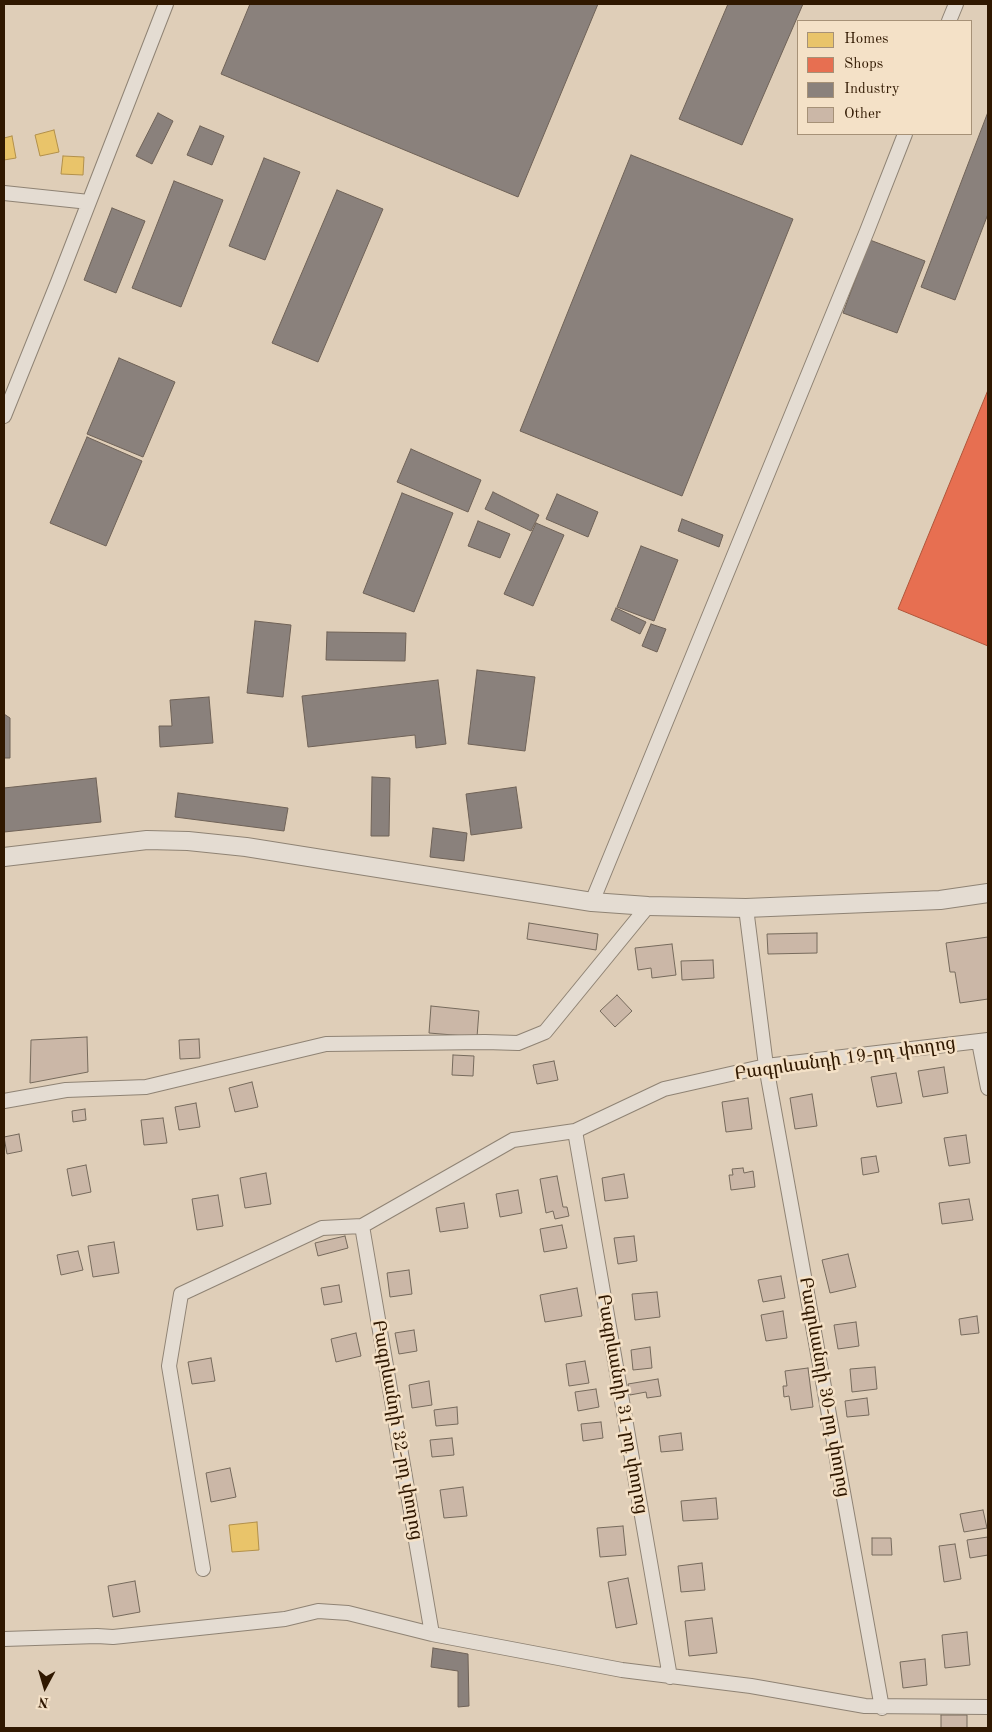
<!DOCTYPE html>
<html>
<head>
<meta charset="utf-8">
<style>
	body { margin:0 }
	#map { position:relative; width:992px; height:1732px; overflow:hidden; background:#dfceb8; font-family:"Old Standard TT",serif }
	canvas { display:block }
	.frame { position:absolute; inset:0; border:5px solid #301800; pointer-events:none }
	.legend { position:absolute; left:797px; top:20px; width:175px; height:115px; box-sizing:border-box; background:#f4e1c7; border:1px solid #a69177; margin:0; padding:6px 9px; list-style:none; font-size:15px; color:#301800 }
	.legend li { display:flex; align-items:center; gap:10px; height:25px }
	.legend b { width:25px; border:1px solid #a69177 }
	.north { position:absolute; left:20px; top:1662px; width:50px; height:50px; -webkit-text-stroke:4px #f4e1c7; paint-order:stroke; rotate:186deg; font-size:14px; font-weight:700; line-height:20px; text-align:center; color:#301800 }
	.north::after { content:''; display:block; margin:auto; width:18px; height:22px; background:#301800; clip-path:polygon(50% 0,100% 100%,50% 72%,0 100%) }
</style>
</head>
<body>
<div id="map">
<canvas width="992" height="1732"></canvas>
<div class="frame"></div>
<ul class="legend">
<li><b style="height:14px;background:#e9c46a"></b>Homes</li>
<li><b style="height:14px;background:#e76f51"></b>Shops</li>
<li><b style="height:14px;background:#8a817c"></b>Industry</li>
<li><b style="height:14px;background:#cbb7a7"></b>Other</li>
</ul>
<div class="north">N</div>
</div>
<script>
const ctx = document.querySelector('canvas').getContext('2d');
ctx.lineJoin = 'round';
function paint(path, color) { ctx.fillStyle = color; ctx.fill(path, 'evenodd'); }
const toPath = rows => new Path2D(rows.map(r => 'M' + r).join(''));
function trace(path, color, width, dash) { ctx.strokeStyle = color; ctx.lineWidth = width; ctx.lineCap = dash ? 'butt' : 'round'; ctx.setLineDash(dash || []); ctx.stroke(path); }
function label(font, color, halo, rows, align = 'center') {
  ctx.font = font + ' "Old Standard TT","Noto Serif Armenian",serif'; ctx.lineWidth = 5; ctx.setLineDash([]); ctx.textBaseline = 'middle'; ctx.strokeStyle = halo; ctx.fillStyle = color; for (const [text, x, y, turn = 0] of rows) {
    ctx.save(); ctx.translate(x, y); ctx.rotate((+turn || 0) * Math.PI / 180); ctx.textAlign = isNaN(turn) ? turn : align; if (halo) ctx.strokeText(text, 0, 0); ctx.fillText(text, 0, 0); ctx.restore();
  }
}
const homes = toPath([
	[54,130,59,152,40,156,35,135,54,130],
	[12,136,16,158,4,160,4,138,12,136],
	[63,156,84,157,83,175,61,174,63,156],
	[257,1522,259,1550,232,1552,229,1525,257,1522]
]);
const shops = toPath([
	[988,390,988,646,898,609,988,390]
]);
const industry = toPath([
	[250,4,598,4,518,197,221,74,250,4],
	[728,4,803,4,742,145,679,119,728,4],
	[988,112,988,214,955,300,921,287,988,112],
	[158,113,173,121,152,164,136,156,158,113],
	[200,126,224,136,212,165,187,155,200,126],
	[631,155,793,219,682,496,520,431,631,155],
	[264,158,300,172,265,260,229,246,264,158],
	[174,181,223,200,181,307,132,288,174,181],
	[337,190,383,209,318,362,272,343,337,190],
	[112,208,145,221,116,293,84,280,112,208],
	[870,240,925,261,897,333,843,313,870,240],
	[119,358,175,382,143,457,87,434,119,358],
	[87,437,142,461,106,546,50,523,87,437],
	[411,449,481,480,468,512,397,482,411,449],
	[493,492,539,515,531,531,485,509,493,492],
	[402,493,453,513,414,612,363,593,402,493],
	[557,494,598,512,588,537,546,519,557,494],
	[682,519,723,535,719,547,678,531,682,519],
	[478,521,510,534,500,558,468,546,478,521],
	[536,523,564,535,533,606,504,594,536,523],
	[641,546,678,560,654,621,617,607,641,546],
	[616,608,646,622,640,634,611,620,616,608],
	[255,621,291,625,283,697,247,693,255,621],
	[651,624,666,629,657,652,642,646,651,624],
	[327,632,406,633,405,661,326,660,327,632],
	[477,670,535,677,525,751,468,744,477,670],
	[438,680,446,744,416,748,415,735,308,747,302,696,438,680],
	[209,697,213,743,160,747,159,726,172,726,170,700,209,697],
	[4,714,10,718,10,758,4,758,4,714],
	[372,777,390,778,389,836,371,836,372,777],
	[96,778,101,822,4,832,4,788,96,778],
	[516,787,522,828,471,835,466,794,516,787],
	[178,793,288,808,284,831,175,817,178,793],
	[433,828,467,833,464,861,430,857,433,828],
	[433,1648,468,1654,469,1706,458,1707,458,1671,431,1667,433,1648]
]);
const building = toPath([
	[529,923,598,934,596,950,527,939,529,923],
	[817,933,817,953,768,954,767,934,817,933],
	[988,937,988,999,960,1003,955,972,950,972,946,943,988,937],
	[672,944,676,975,652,978,651,968,638,970,635,948,672,944],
	[713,960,714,978,682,980,681,961,713,960],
	[617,995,632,1011,615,1027,600,1011,617,995],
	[431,1006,479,1011,477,1037,429,1033,431,1006],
	[87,1037,88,1072,30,1083,31,1040,87,1037],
	[199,1039,200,1058,180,1059,179,1040,199,1039],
	[453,1055,474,1056,473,1076,452,1075,453,1055],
	[554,1061,558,1080,537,1084,533,1065,554,1061],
	[944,1067,948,1093,923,1097,918,1071,944,1067],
	[896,1073,902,1103,877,1107,871,1077,896,1073],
	[252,1082,258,1107,235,1112,229,1088,252,1082],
	[812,1094,817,1126,795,1129,790,1098,812,1094],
	[748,1098,752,1129,726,1132,722,1102,748,1098],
	[196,1103,200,1127,179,1130,175,1107,196,1103],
	[85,1109,86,1120,73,1122,72,1111,85,1109],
	[163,1118,167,1143,144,1145,141,1120,163,1118],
	[19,1134,22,1151,7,1154,4,1137,19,1134],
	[966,1135,970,1163,949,1166,944,1138,966,1135],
	[876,1156,879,1172,863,1175,861,1158,876,1156],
	[86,1165,91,1192,72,1196,67,1169,86,1165],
	[743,1168,744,1173,753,1171,755,1187,731,1190,729,1175,733,1175,732,1169,743,1168],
	[266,1173,271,1204,245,1208,240,1178,266,1173],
	[624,1174,628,1198,605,1201,602,1178,624,1174],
	[557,1176,563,1207,567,1207,569,1216,555,1219,553,1211,546,1213,540,1179,557,1176],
	[518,1190,522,1213,500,1217,496,1194,518,1190],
	[218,1195,223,1226,197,1230,192,1199,218,1195],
	[969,1199,973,1220,942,1224,939,1203,969,1199],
	[464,1203,468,1228,440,1232,436,1208,464,1203],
	[562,1225,567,1248,544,1252,540,1229,562,1225],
	[345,1236,348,1248,318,1256,315,1243,345,1236],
	[634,1236,637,1261,618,1264,614,1238,634,1236],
	[114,1242,119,1273,93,1277,88,1246,114,1242],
	[78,1251,83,1270,61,1275,57,1255,78,1251],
	[848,1254,856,1287,830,1293,822,1260,848,1254],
	[409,1270,412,1294,390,1297,387,1273,409,1270],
	[781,1276,785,1298,763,1302,758,1280,781,1276],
	[339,1285,342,1302,324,1305,321,1288,339,1285],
	[577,1288,582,1316,545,1322,540,1295,577,1288],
	[657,1292,660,1317,635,1320,632,1294,657,1292],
	[783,1311,787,1338,766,1341,761,1315,783,1311],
	[977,1316,979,1333,961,1335,959,1319,977,1316],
	[856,1322,859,1346,838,1349,834,1325,856,1322],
	[414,1330,417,1351,399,1354,395,1333,414,1330],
	[356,1333,361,1356,336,1362,331,1339,356,1333],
	[650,1347,652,1368,633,1370,631,1350,650,1347],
	[211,1358,215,1381,192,1384,188,1362,211,1358],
	[585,1361,589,1383,569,1386,566,1364,585,1361],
	[875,1367,877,1389,852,1392,850,1369,875,1367],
	[808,1368,813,1407,791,1410,789,1396,784,1397,783,1386,787,1386,785,1371,808,1368],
	[658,1379,661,1396,647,1398,646,1392,630,1395,628,1384,658,1379],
	[429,1381,432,1405,412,1408,409,1385,429,1381],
	[596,1389,599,1407,578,1411,575,1392,596,1389],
	[867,1398,869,1415,847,1417,845,1401,867,1398],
	[457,1407,458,1424,436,1426,434,1410,457,1407],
	[601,1422,603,1438,583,1441,581,1424,601,1422],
	[681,1433,683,1450,661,1452,659,1436,681,1433],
	[452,1438,454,1455,432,1457,430,1440,452,1438],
	[230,1468,236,1497,211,1502,206,1473,230,1468],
	[463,1487,467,1516,444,1518,440,1490,463,1487],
	[716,1498,718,1519,683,1521,681,1501,716,1498],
	[983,1510,987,1528,964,1532,960,1514,983,1510],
	[623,1526,626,1555,600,1557,597,1528,623,1526],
	[988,1537,988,1555,970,1558,967,1540,988,1537],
	[872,1538,891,1538,892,1555,872,1555,872,1538],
	[955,1544,961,1579,944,1582,939,1546,955,1544],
	[702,1563,705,1590,681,1592,678,1566,702,1563],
	[628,1578,637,1624,616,1628,608,1582,628,1578],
	[135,1581,140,1612,113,1617,108,1586,135,1581],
	[712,1618,717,1653,689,1656,685,1621,712,1618],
	[967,1632,970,1665,945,1668,942,1635,967,1632],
	[925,1659,927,1685,903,1688,900,1662,925,1659],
	[941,1715,967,1715,967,1728,941,1728,941,1715]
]);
const minor = toPath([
	[949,21,956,4],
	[4,193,89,202],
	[4,416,58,282,166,4],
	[592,902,867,231,905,134],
	[746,908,766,1066,882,1708],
	[979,1042,988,1088],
	[4,1101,66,1090,146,1087,326,1044,485,1042,518,1043,545,1032,648,906],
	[575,1131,670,1677],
	[362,1226,432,1634],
	[203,1569,169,1366,181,1294,322,1228,362,1226,513,1140,575,1131,664,1089,766,1066,988,1040],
	[4,1639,97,1636,113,1637,285,1619,318,1611,348,1613,432,1634,622,1670,751,1686,865,1706,988,1707]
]);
const tertiary = toPath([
	[4,857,147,840,188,841,246,847,592,902,648,906,746,908,940,900,988,893]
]);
const streetNames = [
	["Բագրևանդի 19-րդ փողոց",845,1059,-8],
	["Բագրևանդի 30-րդ փողոց",824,1387,80],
	["Բագրևանդի 31-րդ փողոց",622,1404,80],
	["Բագրևանդի 32-րդ փողոց",397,1430,80]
];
paint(homes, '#e9c46a');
trace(homes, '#b2904a', 1);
paint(shops, '#e76f51');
trace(shops, '#b05539', 1);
paint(industry, '#8a817c');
trace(industry, '#6f6257', 1);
paint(building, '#cbb7a7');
trace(building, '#766a5c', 1);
trace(minor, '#8f8374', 16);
trace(tertiary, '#8f8374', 20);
trace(minor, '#e4dcd2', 14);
trace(tertiary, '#e4dcd2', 18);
label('18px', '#301800', '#f4e1c7', streetNames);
</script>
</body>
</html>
